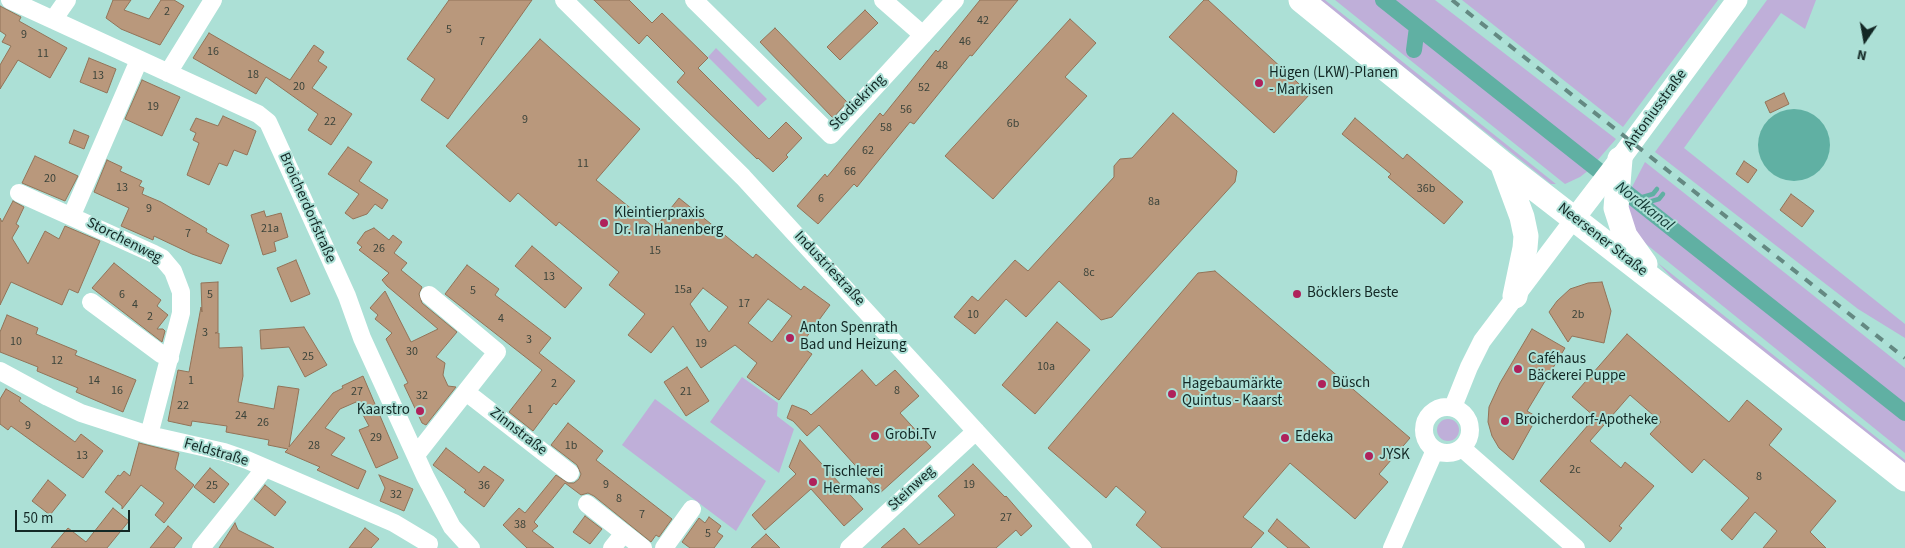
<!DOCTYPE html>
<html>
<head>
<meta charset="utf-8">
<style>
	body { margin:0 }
	#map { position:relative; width:1905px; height:548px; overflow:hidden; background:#ace0d6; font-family:"Source Sans 3",sans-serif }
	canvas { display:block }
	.north { position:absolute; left:1840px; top:15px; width:50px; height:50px; -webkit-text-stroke:4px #ace0d6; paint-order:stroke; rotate:192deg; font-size:14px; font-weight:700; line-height:20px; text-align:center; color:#132825 }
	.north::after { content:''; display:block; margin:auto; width:18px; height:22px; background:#132825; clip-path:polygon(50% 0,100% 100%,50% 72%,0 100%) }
	.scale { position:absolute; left:15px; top:510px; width:115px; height:22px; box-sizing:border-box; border:2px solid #132825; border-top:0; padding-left:6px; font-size:15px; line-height:18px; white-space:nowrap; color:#132825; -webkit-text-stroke:4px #ace0d6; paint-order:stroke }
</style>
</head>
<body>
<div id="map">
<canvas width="1905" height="548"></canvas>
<div class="north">N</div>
<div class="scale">50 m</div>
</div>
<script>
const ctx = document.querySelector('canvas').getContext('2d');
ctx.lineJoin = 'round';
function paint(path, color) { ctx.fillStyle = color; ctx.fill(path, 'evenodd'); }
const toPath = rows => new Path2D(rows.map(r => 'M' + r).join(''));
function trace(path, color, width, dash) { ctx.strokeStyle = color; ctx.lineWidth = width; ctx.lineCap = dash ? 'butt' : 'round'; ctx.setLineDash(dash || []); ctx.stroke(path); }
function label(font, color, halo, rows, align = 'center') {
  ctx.font = font + ' "Source Sans 3",sans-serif'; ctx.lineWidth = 4; ctx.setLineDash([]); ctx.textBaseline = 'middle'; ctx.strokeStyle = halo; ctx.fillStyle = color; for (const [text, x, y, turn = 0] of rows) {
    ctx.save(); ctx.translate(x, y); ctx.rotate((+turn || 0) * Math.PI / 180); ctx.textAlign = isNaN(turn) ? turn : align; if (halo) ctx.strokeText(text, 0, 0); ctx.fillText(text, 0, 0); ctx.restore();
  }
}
const green = toPath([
	[1319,0,1325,0,1556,184,1551,184],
	[1335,0,1435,0,1616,139,1589,170,1580,177,1565,184],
	[1462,0,1718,0,1623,127],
	[1767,0,1816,0,1805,29,1781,13,1684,148,1905,324,1905,338,1858,309,1655,152],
	[716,48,767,99,758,107,708,57],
	[1645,162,1905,368,1905,453,1646,244,1636,232,1629,219,1628,200,1632,187],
	[1658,263,1905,460,1905,467,1684,291],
	[742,377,778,403,777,416,794,429,779,473,710,422],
	[655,399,766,481,736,531,622,445],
	'1437 430a11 11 0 1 1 22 0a11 11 0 1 1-22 0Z'
]);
const water = toPath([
	'1758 145a36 36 0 1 1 72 0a36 36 0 1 1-72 0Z'
]);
const stream = toPath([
	[1636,199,1653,194,1657,189],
	[1642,204,1659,199,1663,194]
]);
const canal = toPath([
	[1383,0,1905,413],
	[1414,50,1417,27]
]);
const building = toPath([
	[113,0,131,0,124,10,149,19,161,0,174,0,184,6,160,45,121,29,106,18,113,0],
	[449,0,532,0,448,119,421,100,435,79,407,59,449,0],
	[594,0,629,0,652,23,662,13,708,58,698,68,769,139,786,122,802,138,786,155,788,157,773,172,758,158,757,159,677,82,685,73,647,35,639,44,594,0],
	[980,0,1018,0,972,56,970,55,914,124,910,122,857,187,854,184,818,224,797,206,825,174,827,177,880,113,883,116,936,50,938,52,980,0],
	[1204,0,1208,0,1310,94,1274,133,1169,37,1204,0],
	[0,6,21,17,19,21,67,48,50,78,18,60,0,89,0,65,11,46,2,42,6,35,0,31,0,6],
	[865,10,878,23,840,60,827,47,865,10],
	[1070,19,1096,43,1065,77,1087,96,993,199,945,156,1070,19],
	[775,28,847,102,833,118,760,42,775,28],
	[209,33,290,80,314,45,324,52,318,61,327,67,312,88,352,114,331,145,308,130,318,114,266,77,256,94,193,58,209,33],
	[540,39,640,129,596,180,655,228,679,198,753,258,756,254,801,290,804,286,830,305,800,346,812,354,779,400,747,377,757,363,735,345,701,368,673,326,651,353,628,335,645,314,609,285,619,272,559,222,556,226,518,193,510,202,446,146,540,39],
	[703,288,728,307,709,332,690,304,703,288],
	[768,299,792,316,772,342,748,323,768,299],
	[89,58,116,69,107,93,80,82,89,58],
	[142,80,180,97,162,136,125,119,142,80],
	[1784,93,1789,104,1770,113,1765,102,1784,93],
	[1173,113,1237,171,1235,182,1112,317,1101,320,1059,281,1026,317,1006,299,975,334,954,317,972,296,978,301,1015,260,1028,271,1114,177,1114,166,1120,159,1132,158,1173,113],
	[223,116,256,131,247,155,234,150,227,166,219,163,209,185,187,175,199,143,193,140,196,133,190,130,196,118,218,126,223,116],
	[1355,118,1403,159,1407,154,1463,202,1444,224,1388,177,1391,174,1342,134,1355,118],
	[74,130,89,136,84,149,69,143,74,130],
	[348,147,372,162,359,181,388,200,382,209,375,204,367,214,353,219,345,213,359,194,328,174,348,147],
	[35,156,78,176,65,201,22,183,35,156],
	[107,160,122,167,120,171,142,181,139,186,144,188,142,194,161,202,207,229,206,232,229,245,221,264,192,254,154,236,153,240,121,226,129,208,94,192,107,160],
	[1744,161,1757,170,1748,183,1736,174,1744,161],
	[1791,194,1814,211,1802,227,1780,210,1791,194],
	[13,201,24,207,16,224,19,226,12,238,28,264,45,231,59,239,65,226,100,241,78,293,69,289,62,305,11,282,0,305,0,218,2,222,13,201],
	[264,211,266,217,281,213,288,237,274,242,276,251,263,255,251,215,264,211],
	[374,228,389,240,393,235,402,242,394,253,407,263,401,270,422,287,419,294,422,303,457,332,436,357,445,363,443,375,448,386,456,387,426,425,422,423,404,385,408,383,386,339,392,333,375,319,378,315,370,308,385,291,411,342,438,329,387,286,382,280,389,273,359,250,362,247,357,243,365,232,374,228],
	[532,246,582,288,565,308,515,266,532,246],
	[296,260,310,294,291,302,277,268,296,260],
	[114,263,161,300,157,306,168,315,157,329,163,329,165,331,162,342,92,288,114,263],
	[467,265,499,289,495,295,551,338,539,353,575,381,556,405,554,403,533,431,509,412,542,370,445,294,467,265],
	[1215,271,1410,438,1379,474,1388,482,1355,519,1290,463,1243,517,1264,533,1251,548,1162,548,1136,525,1146,512,1116,486,1106,498,1048,448,1198,273,1215,271],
	[218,282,218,332,215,333,219,333,219,348,242,347,243,376,238,402,274,409,278,386,299,389,289,447,333,393,343,388,342,386,363,376,398,458,376,468,359,430,369,426,356,402,340,409,325,428,345,438,331,455,366,471,358,489,317,470,320,467,285,452,288,449,268,445,269,440,226,432,227,426,192,421,191,426,168,421,178,370,189,372,201,307,202,312,201,283,218,282],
	[1602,282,1611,311,1604,343,1572,336,1568,342,1549,312,1557,301,1570,289,1588,283,1602,282],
	[7,315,38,328,36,334,77,351,75,355,136,380,123,412,76,392,78,388,37,371,38,367,0,352,0,332,7,315],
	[1057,322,1090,350,1035,414,1002,385,1057,322],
	[304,327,327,365,305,377,289,347,261,349,260,330,304,327],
	[1532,329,1565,348,1527,411,1537,417,1513,460,1499,448,1492,436,1488,422,1489,407,1500,383,1532,329],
	[1627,334,1729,422,1747,400,1782,429,1769,445,1836,501,1810,532,1826,548,1763,548,1777,531,1755,512,1732,540,1721,530,1749,498,1704,459,1692,473,1650,434,1661,422,1630,395,1590,441,1621,468,1625,462,1654,486,1619,526,1622,528,1610,542,1540,481,1595,417,1572,397,1627,334],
	[687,367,709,401,686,416,664,382,687,367],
	[862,370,876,386,895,370,919,396,900,413,931,447,880,493,819,425,807,436,793,421,787,418,792,405,807,411,811,415,862,370],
	[6,389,21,398,19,401,75,442,81,434,103,451,83,478,11,426,8,430,0,424,0,399,6,389],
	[568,423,603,451,596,460,672,519,659,537,656,535,651,542,594,496,588,493,581,495,565,483,534,522,538,526,532,531,554,548,527,548,503,525,519,508,525,513,556,475,568,483,574,483,579,479,581,474,577,465,551,445,568,423],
	[800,440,863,509,844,526,811,489,765,530,752,515,796,474,789,467,800,440],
	[139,443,179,453,175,469,194,485,164,523,155,515,164,503,141,485,122,509,122,506,105,492,118,475,120,476,124,471,130,476,139,443],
	[446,448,479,473,484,466,504,480,484,507,464,492,466,490,433,465,446,448],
	[973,464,1005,497,1006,496,1032,526,1021,536,1016,530,996,548,881,548,904,528,919,545,955,515,938,496,973,464],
	[210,468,229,484,214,503,194,487,210,468],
	[379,475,413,489,404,511,380,501,385,488,379,475],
	[48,480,66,495,50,515,32,501,48,480],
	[265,485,286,502,275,516,254,499,265,485],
	[113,508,129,521,107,548,51,548,68,528,86,542,113,508],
	[585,516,602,529,590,544,573,532,585,516],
	[709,517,721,526,717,532,723,536,714,548,690,548,682,542,699,518,705,523,709,517],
	[1277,519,1310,548,1288,548,1268,531,1277,519],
	[235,523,238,530,274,548,219,548,235,523],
	[168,526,182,538,174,548,150,548,168,526],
	[365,528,379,539,371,548,349,548,365,528],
	[766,534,780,548,751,548,766,534]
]);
const minor = toPath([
	[10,0,258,114,268,122,347,296,362,338,425,476,452,527,471,548],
	[564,0,743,177,1083,548],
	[694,0,831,135,955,0],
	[883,0,923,35],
	[53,20,67,0],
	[168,73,213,0],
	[19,193,154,254,162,258,173,271,181,292,181,313,149,435],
	[72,215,139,60],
	[91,302,161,354,170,358],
	[0,371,48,397,81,413,149,435,224,452,247,460,394,523,429,544],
	[466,392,570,473],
	'1424 430a23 23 0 1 1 46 0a23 23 0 1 1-46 0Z',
	[1453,407,1469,367,1482,341,1574,219],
	[1462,448,1576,548],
	[416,455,497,352,429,295],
	[587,504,643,548],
	[201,548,265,468],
	[612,548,624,533],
	[664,548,692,509],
	[849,548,976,431],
	[1392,548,1435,450]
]);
const tertiary = toPath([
	[1574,219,1620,159,1737,0]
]);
const secondary = toPath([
	[1301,0,1502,163,1671,294,1905,479],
	[1620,159,1616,208,1625,236,1645,264],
	[1502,163,1522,217,1526,236,1525,248,1515,296]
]);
const rail = toPath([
	[1452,0,1905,358]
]);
const markers = [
	[1259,83,5,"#af225b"],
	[604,223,5,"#af225b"],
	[1297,294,5,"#af225b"],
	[790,338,5,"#af225b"],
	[1518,369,5,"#af225b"],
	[1322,384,5,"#af225b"],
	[1172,394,5,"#af225b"],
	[420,411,5,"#af225b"],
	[1505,421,5,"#af225b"],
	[875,436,5,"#af225b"],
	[1285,438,5,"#af225b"],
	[1369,456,5,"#af225b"],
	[813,482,5,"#af225b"]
];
const numberNames = [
	["2",167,12],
	["42",983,21],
	["5",449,30],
	["9",24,35],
	["7",482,42],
	["46",965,42],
	["16",213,52],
	["11",43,54],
	["48",942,66],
	["18",253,75],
	["13",98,76],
	["20",299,87],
	["52",924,88],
	["19",153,107],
	["56",906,110],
	["9",525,120],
	["22",330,122],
	["6b",1013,124],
	["58",886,128],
	["62",868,151],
	["11",583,164],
	["66",850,172],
	["20",50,179],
	["13",122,188],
	["36b",1426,189],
	["6",821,199],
	["8a",1154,202],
	["9",149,209],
	["21a",270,229],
	["7",188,234],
	["26",379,249],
	["15",655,251],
	["8c",1089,273],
	["13",549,277],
	["15a",683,290],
	["5",473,291],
	["6",122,295],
	["5",210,295],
	["17",744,304],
	["4",135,305],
	["10",973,315],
	["2b",1578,315],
	["2",150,317],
	["4",501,319],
	["3",205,333],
	["3",529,340],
	["10",16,342],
	["19",701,344],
	["30",412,352],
	["25",308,357],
	["12",57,361],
	["10a",1046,367],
	["14",94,381],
	["1",191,381],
	["2",554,384],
	["16",117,391],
	["8",897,391],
	["27",357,392],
	["21",686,392],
	["32",422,396],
	["22",183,406],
	["1",530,410],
	["24",241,416],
	["26",263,423],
	["9",28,426],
	["29",376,438],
	["28",314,446],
	["1b",571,446],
	["13",82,456],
	["2c",1575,470],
	["8",1759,477],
	["9",606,485],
	["19",969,485],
	["25",212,486],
	["36",484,486],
	["32",396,495],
	["8",619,499],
	["7",642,515],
	["27",1006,518],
	["38",520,525],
	["5",708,534]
];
const poiNames = [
	["Hügen (LKW)-Planen",1269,74],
	["- Markisen",1269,91],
	["Kleintierpraxis",614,214],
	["Dr. Ira Hanenberg",614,231],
	["Böcklers Beste",1307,294],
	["Anton Spenrath",800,329],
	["Bad und Heizung",800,346],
	["Caféhaus",1528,360],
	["Bäckerei Puppe",1528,377],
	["Büsch",1332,384],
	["Hagebaumärkte",1182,385],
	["Quintus - Kaarst",1182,402],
	["Kaarstro",410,411,"right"],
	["Broicherdorf-Apotheke",1515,421],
	["Grobi.Tv",885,436],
	["Edeka",1295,438],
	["JYSK",1379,456],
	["Tischlerei",823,473],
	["Hermans",823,490]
];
const streetNames = [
	["Stodiekring",858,103,-45],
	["Antoniusstraße",1656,110,-54],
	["Broicherdorfstraße",307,208,66],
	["Neersener Straße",1602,240,38],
	["Storchenweg",124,241,27],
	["Industriestraße",829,269,47],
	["Zinnstraße",518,432,38],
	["Feldstraße",216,453,16],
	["Steinweg",912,489,-43]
];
const waterNames = [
	["Nordkanal",1644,207,38]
];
paint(green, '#bfafd9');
paint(water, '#60b0a3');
trace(stream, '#60b0a3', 4.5);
trace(canal, '#60b0a3', 16);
paint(building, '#b9987c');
trace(building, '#927358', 1);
trace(minor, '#fff', 18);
trace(tertiary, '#fff', 21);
trace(secondary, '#fff', 25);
trace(rail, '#648982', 4, [9, 9]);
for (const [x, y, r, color] of markers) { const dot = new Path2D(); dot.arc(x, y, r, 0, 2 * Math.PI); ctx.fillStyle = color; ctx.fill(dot); trace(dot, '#ace0d6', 2); }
label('12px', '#3c443b', null, numberNames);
label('15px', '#132825', '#ace0d6', poiNames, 'left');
label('15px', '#132825', '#ace0d6', streetNames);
label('italic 16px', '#113732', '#ace0d6', waterNames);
</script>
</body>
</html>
